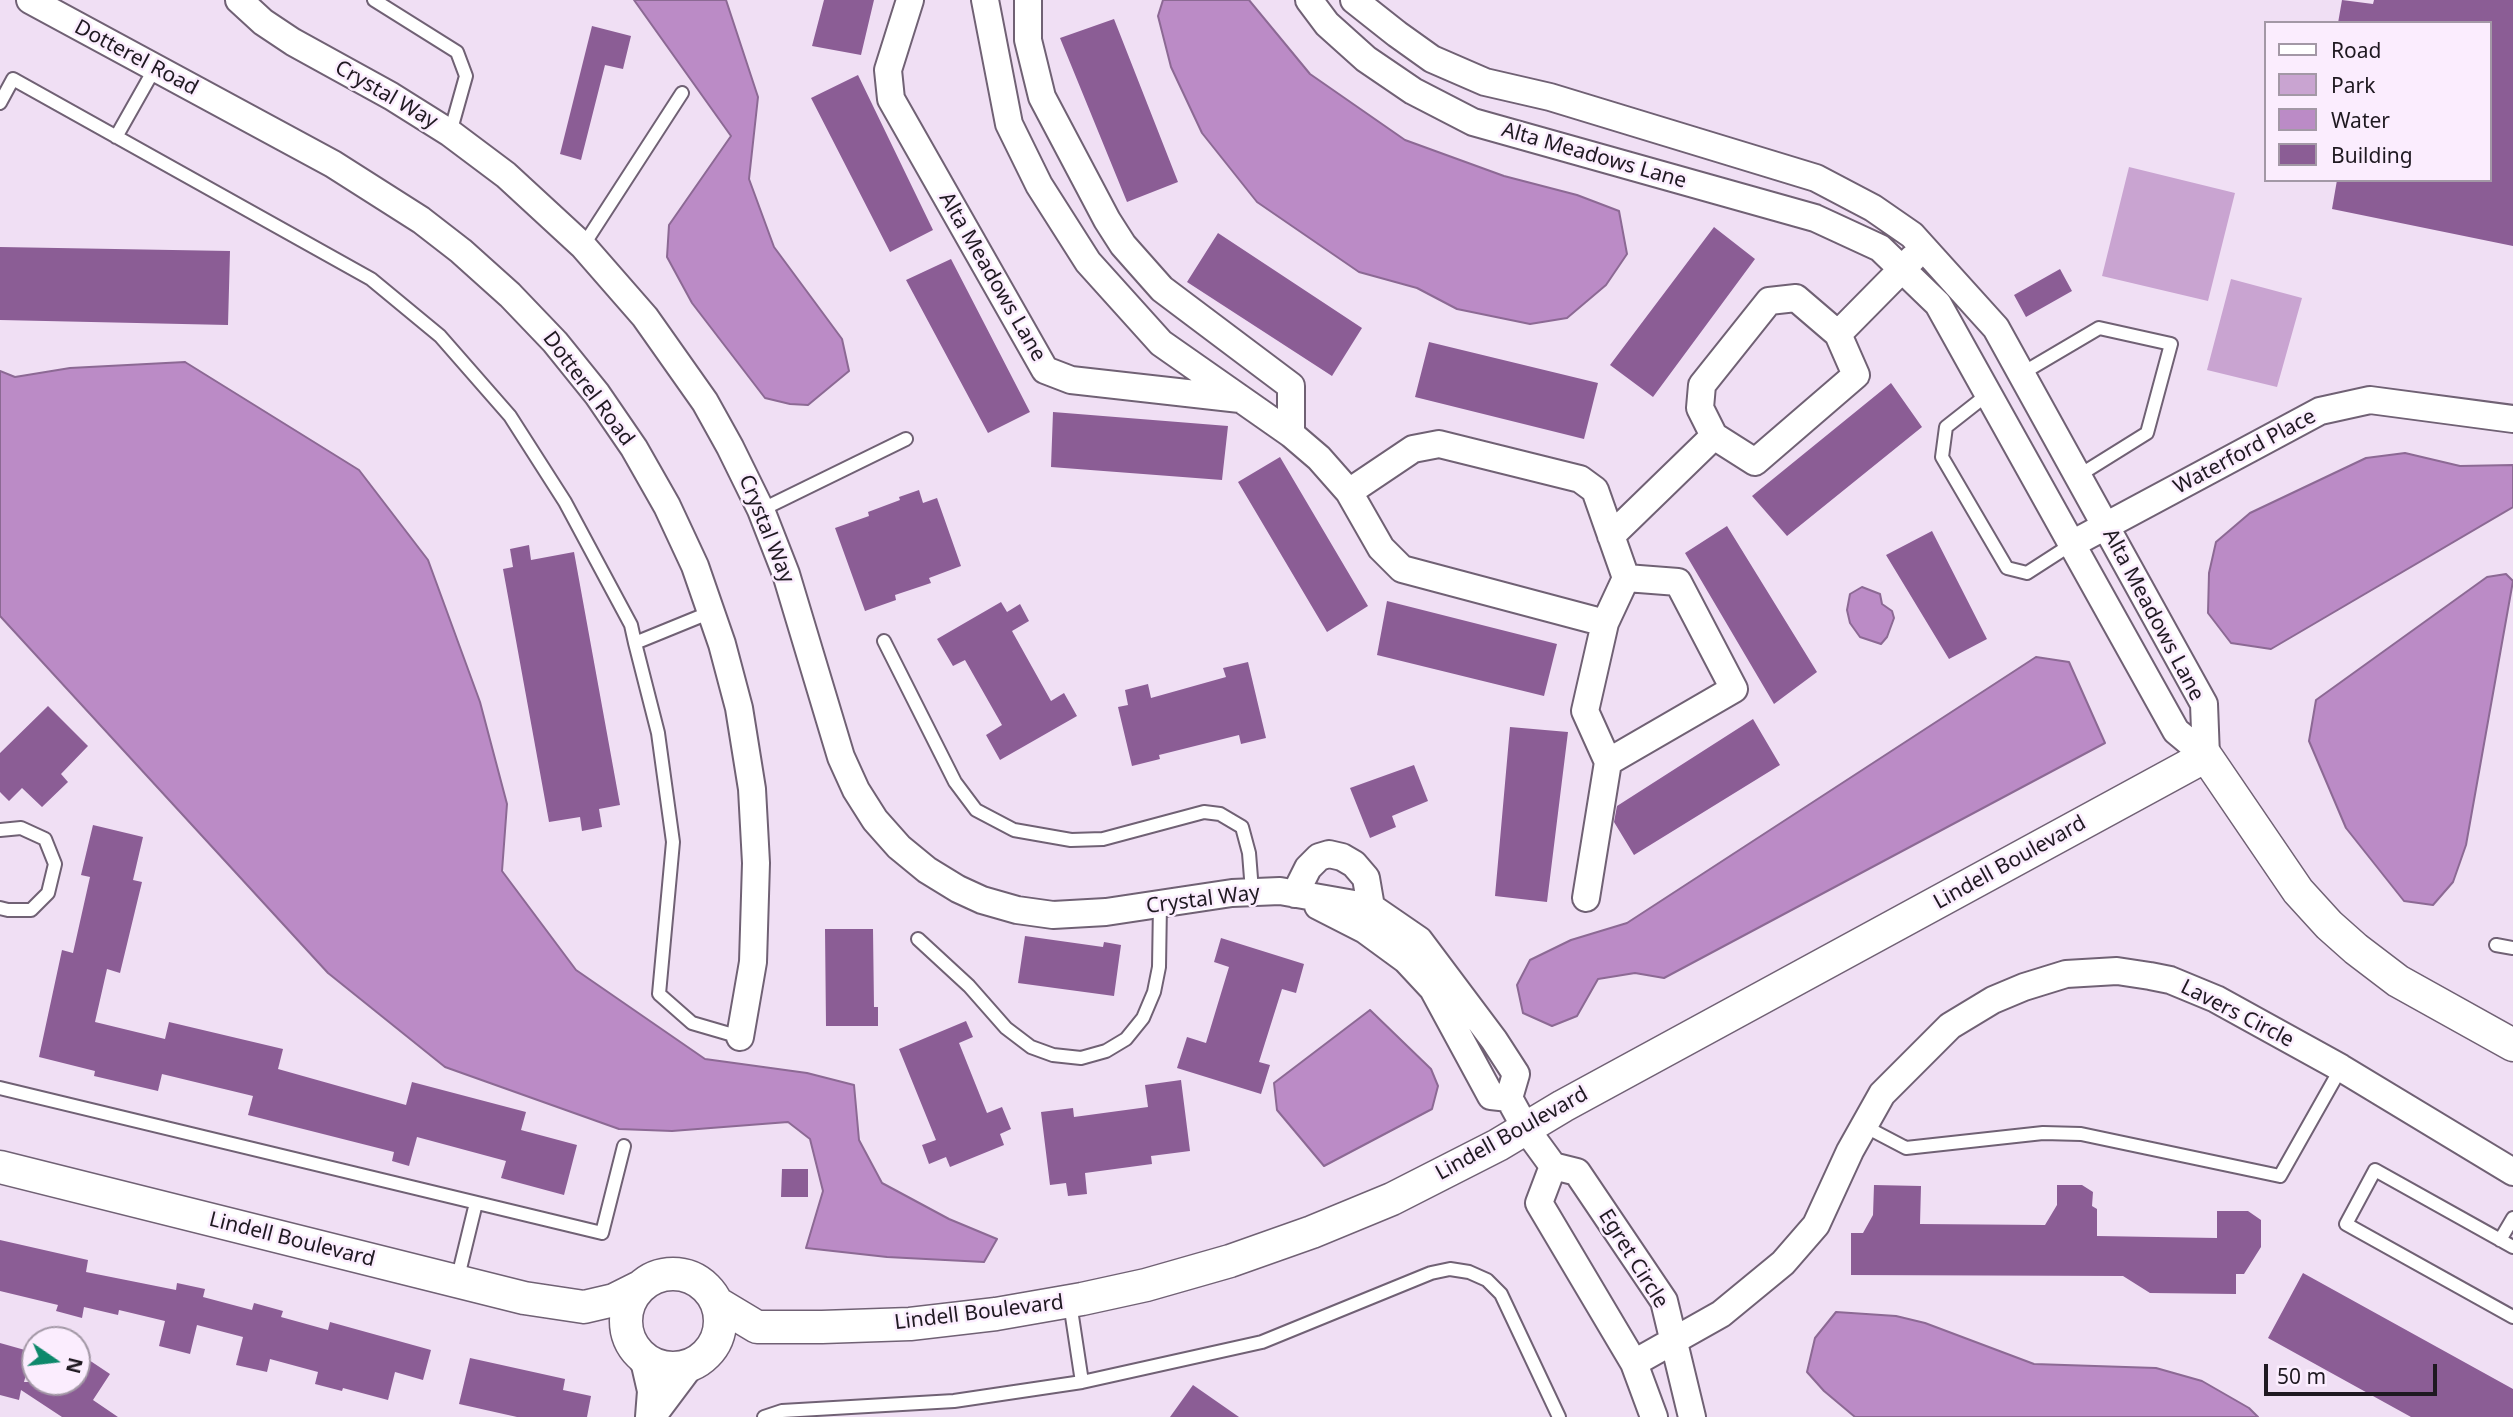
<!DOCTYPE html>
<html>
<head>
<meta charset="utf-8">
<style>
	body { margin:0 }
	#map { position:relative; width:2513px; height:1417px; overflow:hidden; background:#f0dff4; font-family:"Noto Sans",sans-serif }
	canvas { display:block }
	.legend { position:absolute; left:2264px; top:21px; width:228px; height:161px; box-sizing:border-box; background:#fbedfe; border:2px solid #a398a6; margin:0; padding:9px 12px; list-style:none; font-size:21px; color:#1f1921 }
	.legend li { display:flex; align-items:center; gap:14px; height:35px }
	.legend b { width:35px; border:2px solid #a398a6 }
	.north { position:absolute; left:21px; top:1326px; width:70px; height:70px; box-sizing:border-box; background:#fbedfe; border:2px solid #a398a6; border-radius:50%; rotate:104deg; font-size:19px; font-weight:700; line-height:28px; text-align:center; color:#1f1921 }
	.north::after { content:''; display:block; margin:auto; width:24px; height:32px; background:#0d886b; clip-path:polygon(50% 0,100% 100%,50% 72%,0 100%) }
	.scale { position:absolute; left:2264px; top:1364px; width:173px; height:32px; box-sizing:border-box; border:4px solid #1f1921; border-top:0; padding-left:9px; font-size:21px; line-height:24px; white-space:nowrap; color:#1f1921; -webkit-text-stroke:5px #fbedfe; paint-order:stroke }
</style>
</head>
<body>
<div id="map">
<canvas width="2513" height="1417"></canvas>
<ul class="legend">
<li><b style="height:9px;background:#fff"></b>Road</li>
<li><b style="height:19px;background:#c9a4d1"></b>Park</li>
<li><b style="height:19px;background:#bb8bc6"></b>Water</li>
<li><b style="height:19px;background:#8b5d95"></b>Building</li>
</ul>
<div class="north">N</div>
<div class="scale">50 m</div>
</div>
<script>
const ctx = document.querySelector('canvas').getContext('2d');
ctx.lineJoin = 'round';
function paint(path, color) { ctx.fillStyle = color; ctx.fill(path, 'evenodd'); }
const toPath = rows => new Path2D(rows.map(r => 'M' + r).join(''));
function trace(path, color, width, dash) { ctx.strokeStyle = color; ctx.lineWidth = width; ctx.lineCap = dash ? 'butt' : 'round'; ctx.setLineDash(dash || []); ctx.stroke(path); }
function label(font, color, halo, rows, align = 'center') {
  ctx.font = font + ' "Noto Sans",sans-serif'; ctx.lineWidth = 5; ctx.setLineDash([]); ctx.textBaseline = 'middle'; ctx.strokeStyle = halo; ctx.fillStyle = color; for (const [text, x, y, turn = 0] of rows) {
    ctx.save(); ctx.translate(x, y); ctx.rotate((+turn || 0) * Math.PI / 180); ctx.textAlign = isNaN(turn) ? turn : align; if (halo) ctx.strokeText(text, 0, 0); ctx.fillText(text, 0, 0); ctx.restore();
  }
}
const green = toPath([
	[2129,167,2235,193,2208,301,2102,276],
	[2231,279,2302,298,2277,387,2207,370]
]);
const water = toPath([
	[634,0,726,0,758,97,749,179,774,247,842,339,849,371,808,405,790,404,765,398,692,303,667,257,669,225,731,136,634,0],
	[1163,0,1249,0,1310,74,1405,140,1504,176,1577,195,1619,211,1627,254,1606,285,1567,318,1530,324,1457,309,1417,288,1359,272,1257,202,1202,133,1171,67,1158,16,1163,0],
	[185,362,359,470,428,560,480,702,507,804,502,871,576,970,705,1059,807,1073,854,1085,859,1140,882,1183,949,1219,997,1239,984,1262,887,1257,806,1248,823,1191,810,1139,788,1122,672,1131,619,1129,445,1067,328,973,0,616,0,371,15,377,70,368,185,362],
	[2405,453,2460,466,2513,465,2513,507,2271,649,2231,643,2208,613,2209,573,2216,542,2250,513,2366,458,2405,453],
	[2506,574,2513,581,2466,845,2453,882,2433,905,2404,901,2346,828,2309,741,2316,700,2487,577,2506,574],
	[1862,587,1880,594,1882,604,1892,611,1894,618,1887,637,1881,644,1860,637,1850,623,1847,610,1850,594,1862,587],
	[2036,657,2069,662,2105,743,1664,978,1635,973,1598,979,1577,1016,1552,1026,1523,1013,1517,985,1530,960,1571,940,1627,923,2036,657],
	[1370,1010,1431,1069,1438,1086,1432,1109,1324,1166,1277,1110,1274,1083,1370,1010],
	[1836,1312,1896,1316,1925,1323,2034,1364,2156,1368,2202,1381,2249,1408,2258,1417,1855,1417,1824,1391,1807,1372,1815,1338,1836,1312]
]);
const building = toPath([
	[824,0,874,0,861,55,812,46],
	[2342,0,2373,4,2374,0,2513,0,2513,246,2332,209,2337,180,2490,180,2490,23,2338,23],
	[1114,19,1178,182,1127,202,1060,38],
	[592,26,631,36,623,69,605,65,581,160,560,154],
	[858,75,933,230,890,252,811,98],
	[1714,227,1755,259,1653,397,1610,365],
	[1218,233,1362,328,1332,376,1187,282],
	[0,247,230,251,228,325,0,320],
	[951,259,1030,412,988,433,906,280],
	[2060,269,2072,291,2026,317,2014,295],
	[1429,342,1598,383,1584,439,1415,397],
	[1891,383,1922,427,1787,536,1752,496],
	[1053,412,1228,426,1222,480,1051,467],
	[1280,457,1368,606,1327,632,1238,482],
	[919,490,923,503,937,498,961,566,929,578,931,583,895,595,896,600,865,611,835,528,869,516,868,512,900,500,899,497],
	[1727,526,1817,672,1774,704,1685,553],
	[1932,531,1987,639,1949,659,1886,555],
	[529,545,531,560,574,552,620,805,599,809,602,827,582,831,580,817,549,822,503,569,513,567,510,549],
	[1387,601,1557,644,1544,696,1377,655],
	[1001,602,1007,612,1020,604,1029,621,1012,631,1051,701,1064,693,1077,716,1000,760,986,735,1002,725,965,660,953,666,937,639],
	[1248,662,1266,738,1241,744,1239,735,1159,755,1160,759,1132,766,1118,707,1128,705,1125,690,1148,684,1151,698,1226,677,1223,668],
	[48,706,88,746,61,774,68,782,42,807,22,788,9,801,0,792,0,753],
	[1753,719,1780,765,1634,855,1614,822,1617,806],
	[1510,727,1568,732,1547,902,1495,896],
	[1414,765,1428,801,1392,816,1396,827,1370,838,1350,788],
	[93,825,143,837,133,880,142,882,120,973,107,969,95,1022,165,1039,169,1022,283,1049,278,1069,406,1105,412,1082,526,1112,521,1130,577,1145,564,1195,501,1178,506,1161,417,1137,409,1166,392,1161,394,1152,248,1115,253,1096,162,1074,158,1091,94,1076,95,1071,39,1057,62,950,73,953,90,877,81,875],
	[825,929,873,929,874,1007,878,1007,878,1026,826,1026],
	[1025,936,1103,947,1104,942,1121,945,1114,996,1018,983],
	[1221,938,1304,964,1296,993,1282,989,1259,1062,1270,1065,1261,1094,1177,1068,1187,1037,1206,1043,1229,967,1214,962],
	[966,1021,973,1037,959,1043,987,1113,1002,1107,1011,1129,1000,1134,1004,1145,950,1167,946,1157,929,1164,922,1145,936,1140,899,1049],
	[1181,1080,1190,1151,1151,1156,1152,1164,1085,1173,1087,1194,1068,1196,1066,1183,1050,1185,1041,1112,1073,1108,1074,1117,1148,1107,1145,1085],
	[782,1169,808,1169,808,1197,781,1197],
	[1874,1185,1921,1186,1920,1224,2045,1225,2057,1205,2057,1185,2082,1185,2093,1192,2092,1206,2097,1209,2097,1236,2217,1238,2217,1211,2248,1211,2261,1220,2261,1247,2244,1274,2236,1274,2236,1294,2150,1293,2123,1276,1851,1275,1851,1233,1863,1233,1873,1215],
	[0,1240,88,1260,86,1272,176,1290,177,1283,205,1289,203,1297,252,1310,254,1303,283,1311,281,1317,328,1330,330,1322,431,1350,423,1380,395,1372,388,1400,343,1388,342,1391,315,1384,318,1372,270,1359,267,1372,236,1365,243,1337,197,1325,190,1354,159,1346,165,1321,119,1310,118,1315,84,1307,82,1318,56,1311,58,1305,0,1291],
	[2303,1273,2513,1389,2513,1417,2411,1417,2268,1338],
	[0,1343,32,1352,24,1382,77,1382,77,1378,89,1360,110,1374,93,1400,118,1417,62,1417,21,1390,19,1400,0,1395],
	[470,1358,565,1379,563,1390,591,1396,587,1417,517,1417,459,1404],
	[1193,1385,1239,1417,1170,1417]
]);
const service = toPath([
	[374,0,457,52,466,76,450,133],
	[0,103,13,79,371,279,440,336,510,416,565,502,631,625,635,643,658,733,673,842,659,994,692,1023,740,1037],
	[116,137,155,68],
	[583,246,682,93],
	[2021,374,2099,328,2171,344,2147,433,2078,476],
	[1988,394,1946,427,1942,457,2007,568,2027,573,2072,544],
	[761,510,906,439],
	[884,641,955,782,976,810,1014,830,1071,840,1103,839,1204,812,1220,814,1242,827,1249,853,1252,891],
	[635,643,711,612],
	[0,830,21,828,45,839,55,864,48,893,31,910,8,910,0,908],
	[918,939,969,986,1006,1028,1031,1047,1053,1055,1081,1058,1106,1051,1126,1039,1143,1018,1154,992,1159,967,1160,904],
	[2496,945,2513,948],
	[0,1088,602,1233,624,1146],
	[1864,1126,1906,1148,2043,1133,2081,1134,2280,1176,2341,1068],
	[2500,1240,2513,1218],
	[2513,1247,2375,1170,2346,1224,2513,1317],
	[457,1281,476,1203],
	[1070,1303,1082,1382],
	[764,1417,782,1411,954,1401,1082,1382,1262,1342,1431,1273,1450,1269,1469,1272,1487,1280,1501,1294,1559,1417]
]);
const minor = toPath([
	[30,0,333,164,421,220,461,251,510,295,555,342,597,394,634,448,667,506,695,566,722,644,739,708,752,789,756,863,753,962,740,1037],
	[239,0,263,22,293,42,391,96,450,133,506,175,583,246,645,317,705,402,730,447,761,510,786,574,841,757,856,790,875,820,899,847,927,870,958,889,982,900,1017,910,1053,915,1106,912,1232,893,1280,891,1371,907,1419,940,1494,1040,1516,1074,1509,1098,1526,1129,1553,1166,1577,1172,1664,1301,1692,1417],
	[910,0,888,70,891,99,1045,370,1071,380,1240,399],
	[985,0,1009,124,1039,185,1088,262,1161,343,1291,434,1319,458,1349,492,1381,548,1402,569,1605,623],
	[1028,0,1028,40,1042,97,1107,220,1123,245,1162,289,1291,386,1291,434],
	[1309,0,1327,24,1366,59,1413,91,1473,122,1815,218,1880,248,1938,304,2176,731,2206,756],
	[1354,0,1397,34,1432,59,1485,82,1550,97,1816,178,1873,208,1912,235,1996,328,2204,704,2206,756],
	[1838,334,1913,258],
	[1349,492,1413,449,1439,444,1580,479,1595,490,1626,578,1605,623,1585,711,1608,762,1734,689,1678,582,1626,578],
	[1611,536,1714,436,1700,408,1702,385,1769,301,1796,298,1838,334,1856,375,1755,462,1714,436],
	[2072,544,2320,411,2370,400,2513,419],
	[1295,894,1308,868,1319,857,1329,854,1342,857,1354,864,1366,878,1371,907],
	[1586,898,1608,762],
	[1318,906,1365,930,1406,960,1433,989,1491,1096,1509,1098],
	[1553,1166,1539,1203,1634,1363,1654,1417],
	[639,1354,645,1365,651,1391,649,1417],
	[1634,1363,1721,1314,1783,1263,1816,1225,1850,1151,1882,1094,1950,1026,1993,1000,2024,987,2066,974,2117,971,2150,976,2170,980,2216,999,2341,1068,2513,1172],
	[652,1417,691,1365]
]);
const tertiary = toPath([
	[0,1167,524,1298,584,1307,614,1300,640,1287],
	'626 1321a47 47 0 1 1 94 0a47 47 0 1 1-94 0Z',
	[717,1303,757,1327,822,1327,910,1324,996,1314,1082,1299,1146,1285,1230,1261,1312,1232,1392,1199,1498,1145,1563,1106,2206,756,2298,891,2329,925,2356,949,2398,981,2513,1045]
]);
const streetNames = [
	["Dotterel Road",136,58,28],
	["Crystal Way",386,95,30],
	["Alta Meadows Lane",1594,156,16],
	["Alta Meadows Lane",992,277,60],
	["Dotterel Road",588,389,53],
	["Waterford Place",2245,452,-28],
	["Crystal Way",766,529,68],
	["Alta Meadows Lane",2153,615,62],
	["Lindell Boulevard",2010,863,-29],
	["Crystal Way",1203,900,-7],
	["Lavers Circle",2237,1014,27],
	["Lindell Boulevard",1512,1134,-29],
	["Lindell Boulevard",292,1240,14],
	["Egret Circle",1633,1259,58],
	["Lindell Boulevard",979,1313,-7]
];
paint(green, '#c9a4d1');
paint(water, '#bb8bc6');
trace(water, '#8c6994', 2);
paint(building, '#8b5d95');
trace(service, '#706174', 16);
trace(minor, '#706174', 30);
trace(tertiary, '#706174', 35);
trace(service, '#fff', 12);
trace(minor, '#fff', 26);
trace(tertiary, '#fff', 32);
label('21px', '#1f1921', '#fbedfe', streetNames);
</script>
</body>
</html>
